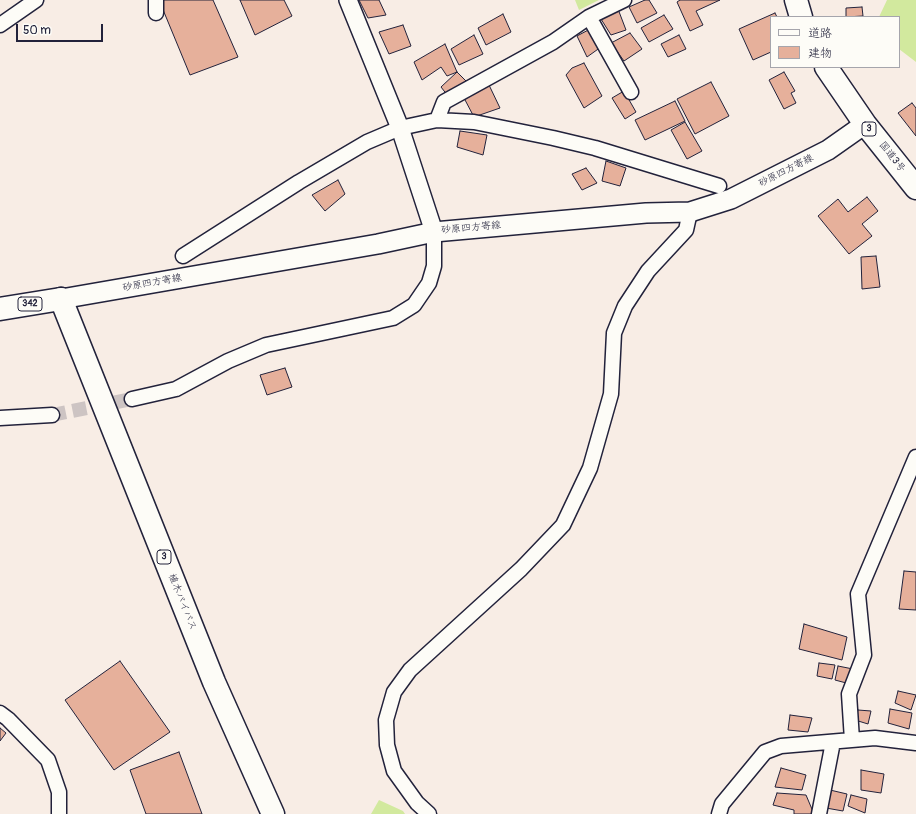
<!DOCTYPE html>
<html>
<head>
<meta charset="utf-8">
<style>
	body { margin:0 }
	#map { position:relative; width:916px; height:814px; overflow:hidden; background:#f8ede5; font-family:Pangolin,"Klee One",sans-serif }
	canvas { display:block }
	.legend { position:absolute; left:770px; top:16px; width:130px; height:52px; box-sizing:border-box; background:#fdfcf7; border:1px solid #a5a5ac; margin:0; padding:5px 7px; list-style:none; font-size:12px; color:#22223b }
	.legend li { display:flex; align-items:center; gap:8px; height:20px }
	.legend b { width:20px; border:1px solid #a5a5ac }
	.scale { position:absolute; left:16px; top:24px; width:87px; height:18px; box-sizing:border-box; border:2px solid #22223b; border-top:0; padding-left:5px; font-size:12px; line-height:14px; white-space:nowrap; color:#22223b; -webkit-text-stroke:3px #fdfcf7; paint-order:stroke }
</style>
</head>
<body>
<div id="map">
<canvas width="916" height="814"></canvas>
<ul class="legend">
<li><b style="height:5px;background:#fdfcf7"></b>道路</li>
<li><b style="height:11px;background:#e6b09b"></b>建物</li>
</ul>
<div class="scale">50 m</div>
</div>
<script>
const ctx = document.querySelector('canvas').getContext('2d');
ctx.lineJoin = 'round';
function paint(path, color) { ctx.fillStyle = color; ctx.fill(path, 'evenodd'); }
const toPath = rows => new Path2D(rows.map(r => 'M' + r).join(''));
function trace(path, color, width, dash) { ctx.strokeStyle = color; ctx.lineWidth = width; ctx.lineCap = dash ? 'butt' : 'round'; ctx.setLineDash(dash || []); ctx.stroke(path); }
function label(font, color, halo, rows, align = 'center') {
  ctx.font = font + ' Pangolin,"Klee One",sans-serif'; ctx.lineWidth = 3; ctx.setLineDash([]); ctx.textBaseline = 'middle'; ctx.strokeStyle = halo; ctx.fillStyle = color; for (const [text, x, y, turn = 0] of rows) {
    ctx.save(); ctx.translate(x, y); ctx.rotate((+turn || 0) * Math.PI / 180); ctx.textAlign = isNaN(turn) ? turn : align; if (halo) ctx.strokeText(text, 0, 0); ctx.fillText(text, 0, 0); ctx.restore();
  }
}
const green = toPath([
	[575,0,599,0,579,10],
	[887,0,916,0,916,62,899,49,899,17,879,17],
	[379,800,403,811,405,814,371,814]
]);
const building = toPath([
	[159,0,213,0,238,57,190,75,159,0],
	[240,0,284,0,292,16,255,35,240,0],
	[359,0,379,0,386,15,368,18,359,0],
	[645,0,649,0,657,13,637,23,629,7,645,0],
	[680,0,720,0,696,11,703,25,690,31,677,2,680,0],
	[862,7,863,16,846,17,846,8,862,7],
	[618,9,626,30,611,35,601,19,618,9],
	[775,13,777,17,771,17,771,52,753,60,739,29,775,13],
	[503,14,511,32,486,45,478,28,503,14],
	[664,15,673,29,649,42,641,28,664,15],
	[403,25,411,46,389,54,379,32,403,25],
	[592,28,601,47,587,57,577,36,592,28],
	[630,33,642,49,624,61,611,43,630,33],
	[474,35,483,54,459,65,451,49,474,35],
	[679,35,686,49,668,57,661,44,679,35],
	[445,44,457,72,447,76,441,67,422,80,414,62,445,44],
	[584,63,602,96,584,108,566,75,572,68,584,63],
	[457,72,468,83,448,96,441,87,457,72],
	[784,72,795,91,791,93,796,103,784,109,769,80,784,72],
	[711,82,729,116,695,134,677,99,711,82],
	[489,85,500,108,474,117,464,98,489,85],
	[624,91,636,112,625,119,612,98,624,91],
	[675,101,685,121,645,140,635,120,675,101],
	[912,103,916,108,916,136,898,113,912,103],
	[685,122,702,151,687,159,671,130,685,122],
	[460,131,487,135,483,155,457,147,460,131],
	[606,161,626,168,620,186,602,181,606,161],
	[586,168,597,183,582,190,572,174,586,168],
	[338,180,345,194,325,211,312,195,338,180],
	[867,197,878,211,862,224,872,236,849,254,818,216,838,199,848,212,867,197],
	[876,256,880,287,862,289,861,257,876,256],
	[285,368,292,387,267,395,260,375,285,368],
	[904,571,916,572,916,610,899,609,904,571],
	[804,624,847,637,842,660,799,649,804,624],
	[120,661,170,732,114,770,65,700,120,661],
	[819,663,835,665,832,679,817,676,819,663],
	[838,666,853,669,850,684,835,680,838,666],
	[898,691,916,695,911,710,895,703,898,691],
	[890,709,912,713,909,729,888,723,890,709],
	[858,710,871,711,868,724,855,720,858,710],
	[790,715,812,718,808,732,788,730,790,715],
	[0,728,6,733,0,741,0,728],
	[179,752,202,814,146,814,130,770,179,752],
	[781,768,806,775,802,790,775,787,781,768],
	[861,770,884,774,881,793,861,790,861,770],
	[830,790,847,794,843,811,826,808,830,790],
	[777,793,806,795,814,814,794,814,794,810,773,805,777,793],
	[851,795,867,799,865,813,848,806,851,795]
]);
const minorTunnel = toPath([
	[52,415,132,399]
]);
const minor = toPath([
	[156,13,156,0],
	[589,17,631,92],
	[0,25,36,0],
	[437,120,474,122,553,138,595,148,719,186],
	[183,256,299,182,367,142,400,128,437,120,444,102,553,42,589,17,624,0],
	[132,399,176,389,228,361,266,345,393,318,414,305,429,283,434,266,434,232],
	[0,418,52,415],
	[0,713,8,719,48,760,59,792,59,814],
	[852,740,849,694,864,655,858,594,916,457],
	[429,814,417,803,394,771,387,745,386,720,394,692,410,670,521,569,563,525,590,468,611,394,614,333,625,306,648,271,686,230,690,212],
	[719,814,722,804,765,752,781,746,875,738,916,743],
	[819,814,833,742]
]);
const tertiary = toPath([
	[348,0,400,128,434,232]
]);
const secondary = toPath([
	[61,299,378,244,434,232,646,213,690,212,731,199,828,150,865,124]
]);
const trunk = toPath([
	[796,0,801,17],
	[826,67,865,124,916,188],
	[61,299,214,682,273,814]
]);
const motorway = toPath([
	[0,309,61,299]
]);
const shields = [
	[869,129,14],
	[30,304,24],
	[164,557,14]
];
const shieldNames = [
	["3",869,129],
	["342",30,304],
	["3",164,557]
];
const streetNames = [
	["国道3号",892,157,52],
	["砂原四方寄線",786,171,-27],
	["砂原四方寄線",471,228,-5],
	["砂原四方寄線",152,283,-10],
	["植木バイパス",182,602,68]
];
paint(green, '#d2e99e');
paint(building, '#e6b09b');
trace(building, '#22223b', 1);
trace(minorTunnel, '#cdc4c3', 14, [14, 7]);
trace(minor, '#22223b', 17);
trace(tertiary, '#22223b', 20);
trace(secondary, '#22223b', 22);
trace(trunk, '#22223b', 25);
trace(motorway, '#22223b', 25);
trace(minor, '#fdfcf7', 14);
trace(tertiary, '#fdfcf7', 17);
trace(secondary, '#fdfcf7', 19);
trace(trunk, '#fdfcf7', 22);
trace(motorway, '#fdfcf7', 22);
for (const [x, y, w] of shields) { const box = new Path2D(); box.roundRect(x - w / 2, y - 7, w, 14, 3); ctx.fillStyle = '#fdfcf7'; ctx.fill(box); trace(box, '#22223b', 1); }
label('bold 9px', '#22223b', null, shieldNames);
label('10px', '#22223b', '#fdfcf7', streetNames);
</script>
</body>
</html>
